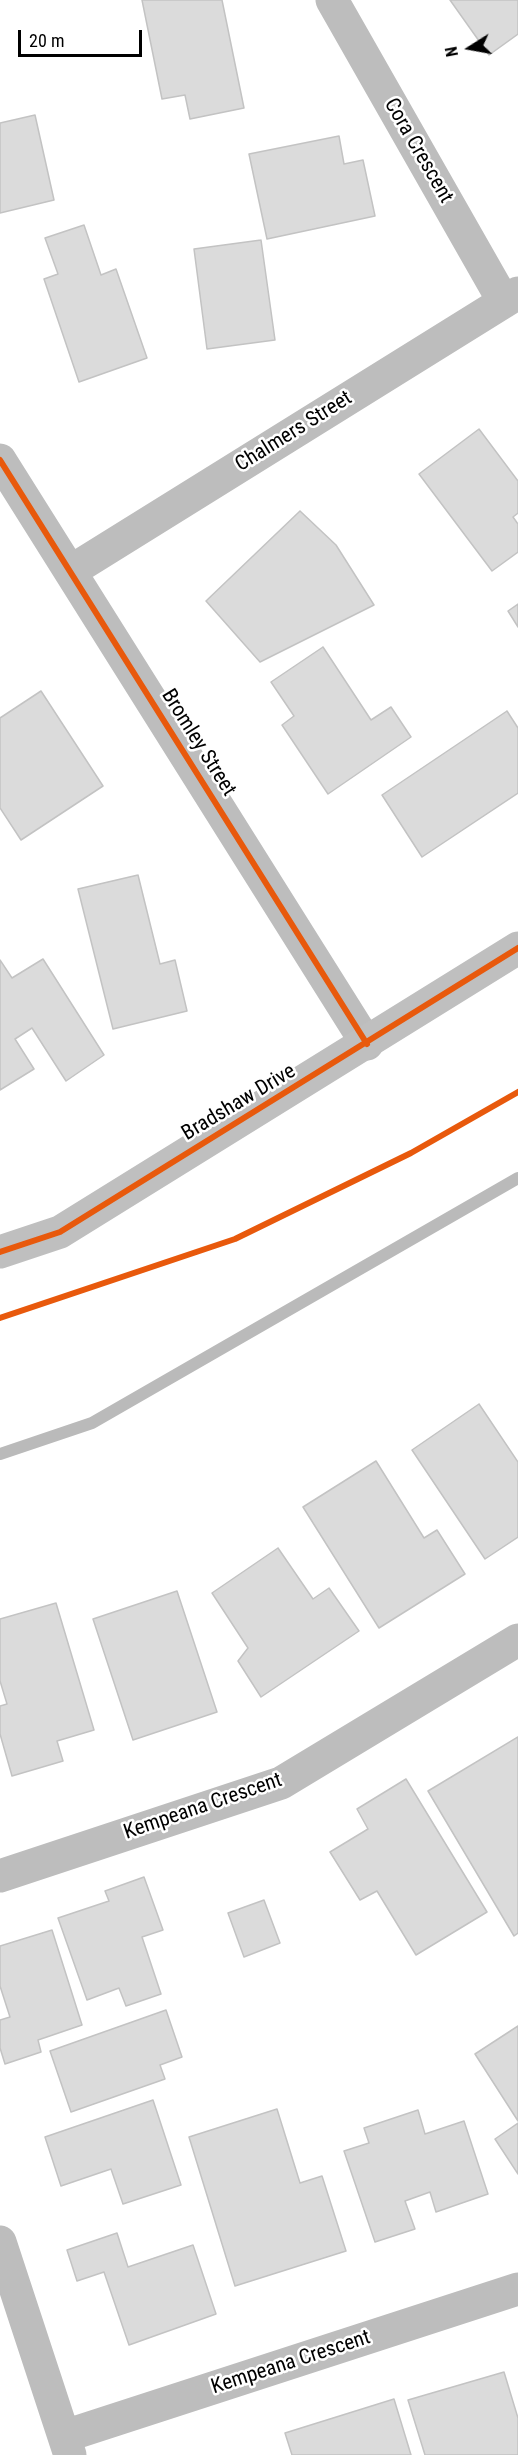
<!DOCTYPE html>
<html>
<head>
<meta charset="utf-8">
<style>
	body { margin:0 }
	#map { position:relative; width:518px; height:2455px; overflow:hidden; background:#fff; font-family:"Roboto Condensed",sans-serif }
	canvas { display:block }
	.north { position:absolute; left:440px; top:18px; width:60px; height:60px; -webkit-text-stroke:4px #fff; paint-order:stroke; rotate:259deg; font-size:16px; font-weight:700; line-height:24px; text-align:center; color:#000 }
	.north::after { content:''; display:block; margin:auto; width:21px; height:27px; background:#000; clip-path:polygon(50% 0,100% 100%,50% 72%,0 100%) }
	.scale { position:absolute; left:18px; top:30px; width:124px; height:27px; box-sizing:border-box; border:3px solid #000; border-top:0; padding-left:8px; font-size:18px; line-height:21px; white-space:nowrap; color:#000; -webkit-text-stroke:4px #fff; paint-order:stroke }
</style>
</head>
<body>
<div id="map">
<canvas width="518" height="2455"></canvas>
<div class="north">N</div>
<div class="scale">20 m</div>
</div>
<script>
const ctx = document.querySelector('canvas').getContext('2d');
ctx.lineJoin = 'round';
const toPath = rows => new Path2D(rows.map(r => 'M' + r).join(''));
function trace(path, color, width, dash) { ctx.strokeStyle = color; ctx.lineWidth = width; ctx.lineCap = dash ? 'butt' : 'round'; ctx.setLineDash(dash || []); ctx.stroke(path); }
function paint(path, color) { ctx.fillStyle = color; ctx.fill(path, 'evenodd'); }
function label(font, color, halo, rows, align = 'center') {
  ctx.font = font + ' "Roboto Condensed",sans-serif'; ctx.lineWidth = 5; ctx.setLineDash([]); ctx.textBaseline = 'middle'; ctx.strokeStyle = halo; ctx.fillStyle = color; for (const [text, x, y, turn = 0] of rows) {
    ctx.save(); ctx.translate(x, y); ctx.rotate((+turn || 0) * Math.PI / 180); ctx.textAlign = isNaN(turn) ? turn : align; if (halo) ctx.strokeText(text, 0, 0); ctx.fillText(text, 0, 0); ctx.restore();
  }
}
const stream = toPath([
	[0,1454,92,1423,518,1178]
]);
const building = toPath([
	[142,0,222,0,244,108,190,119,185,95,162,99,142,0],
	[450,0,518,0,518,34,489,55,450,0],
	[35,115,54,200,0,213,0,123,35,115],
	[339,136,344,164,363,160,375,216,267,239,249,154,339,136],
	[84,225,101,275,116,269,147,358,79,382,44,279,58,274,45,238,84,225],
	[261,240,275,340,207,349,194,249,261,240],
	[479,429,518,481,518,513,513,517,518,524,518,552,492,571,419,474,479,429],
	[300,511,336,545,374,605,260,662,206,601,300,511],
	[518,604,518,627,508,611,518,604],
	[323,647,371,720,391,707,411,737,328,794,282,725,294,716,271,682,323,647],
	[41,691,103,786,21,840,0,808,0,718,41,691],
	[507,711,518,728,518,793,422,857,382,795,507,711],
	[138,875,160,964,175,960,187,1011,113,1029,78,889,138,875],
	[43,959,104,1055,66,1081,32,1028,15,1039,34,1069,0,1090,0,960,12,978,43,959],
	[479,1404,518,1462,518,1537,485,1559,412,1450,479,1404],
	[376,1461,424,1538,437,1530,465,1574,379,1628,303,1507,376,1461],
	[278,1548,313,1599,329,1588,359,1631,261,1697,238,1661,248,1648,212,1593,278,1548],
	[177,1591,217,1712,133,1740,93,1619,177,1591],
	[56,1603,94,1730,57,1741,63,1761,12,1776,0,1734,0,1706,7,1704,0,1681,0,1619,56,1603],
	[518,1737,518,1933,514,1936,428,1791,518,1737],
	[406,1779,487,1912,416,1955,377,1891,360,1900,330,1852,368,1829,357,1809,406,1779],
	[144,1877,163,1930,142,1937,161,1994,126,2006,119,1988,87,2000,58,1918,109,1901,105,1891,144,1877],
	[264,1900,280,1943,244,1957,228,1913,264,1900],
	[52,1930,82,2025,38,2040,41,2052,5,2064,0,2048,0,2020,10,2017,0,1986,0,1946,52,1930],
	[166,2010,182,2057,160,2065,165,2079,71,2112,50,2051,166,2010],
	[518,2026,518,2121,475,2054,518,2026],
	[153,2100,181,2185,123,2204,111,2169,61,2186,45,2137,153,2100],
	[277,2109,300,2183,322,2176,346,2251,235,2286,189,2137,277,2109],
	[418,2110,425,2134,464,2121,488,2194,436,2212,430,2192,405,2201,415,2229,375,2242,344,2151,369,2143,364,2128,418,2110],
	[518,2123,518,2174,495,2139,518,2123],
	[117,2233,128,2267,193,2245,216,2314,129,2345,104,2272,77,2281,67,2250,117,2233],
	[504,2372,518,2418,518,2455,425,2455,408,2400,504,2372],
	[394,2399,411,2455,292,2455,285,2433,394,2399]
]);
const street = toPath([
	[332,0,504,302],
	[0,460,367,1044],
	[71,571,518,293],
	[0,1876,281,1783,518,1640],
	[0,2242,70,2455],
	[65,2436,518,2289]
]);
const secondary = toPath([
	[0,1252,60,1232,518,948]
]);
const cycleway = toPath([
	[0,460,367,1044],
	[0,1252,60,1232,518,948],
	[0,1318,235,1239,411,1153,518,1092]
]);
const streetNames = [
	["Cora Crescent",418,151,60],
	["Chalmers Street",294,432,-32],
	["Bromley Street",198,743,58],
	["Bradshaw Drive",239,1103,-31],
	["Kempeana Crescent",203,1807,-19],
	["Kempeana Crescent",291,2363,-18]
];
trace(stream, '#bababa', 12);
paint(building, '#dbdbdb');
trace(building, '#c3c3c3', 1.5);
trace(street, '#bdbdbd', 33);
trace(secondary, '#bfbfbf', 33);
trace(cycleway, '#e8590c', 6);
label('21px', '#000', '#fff', streetNames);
</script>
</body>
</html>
